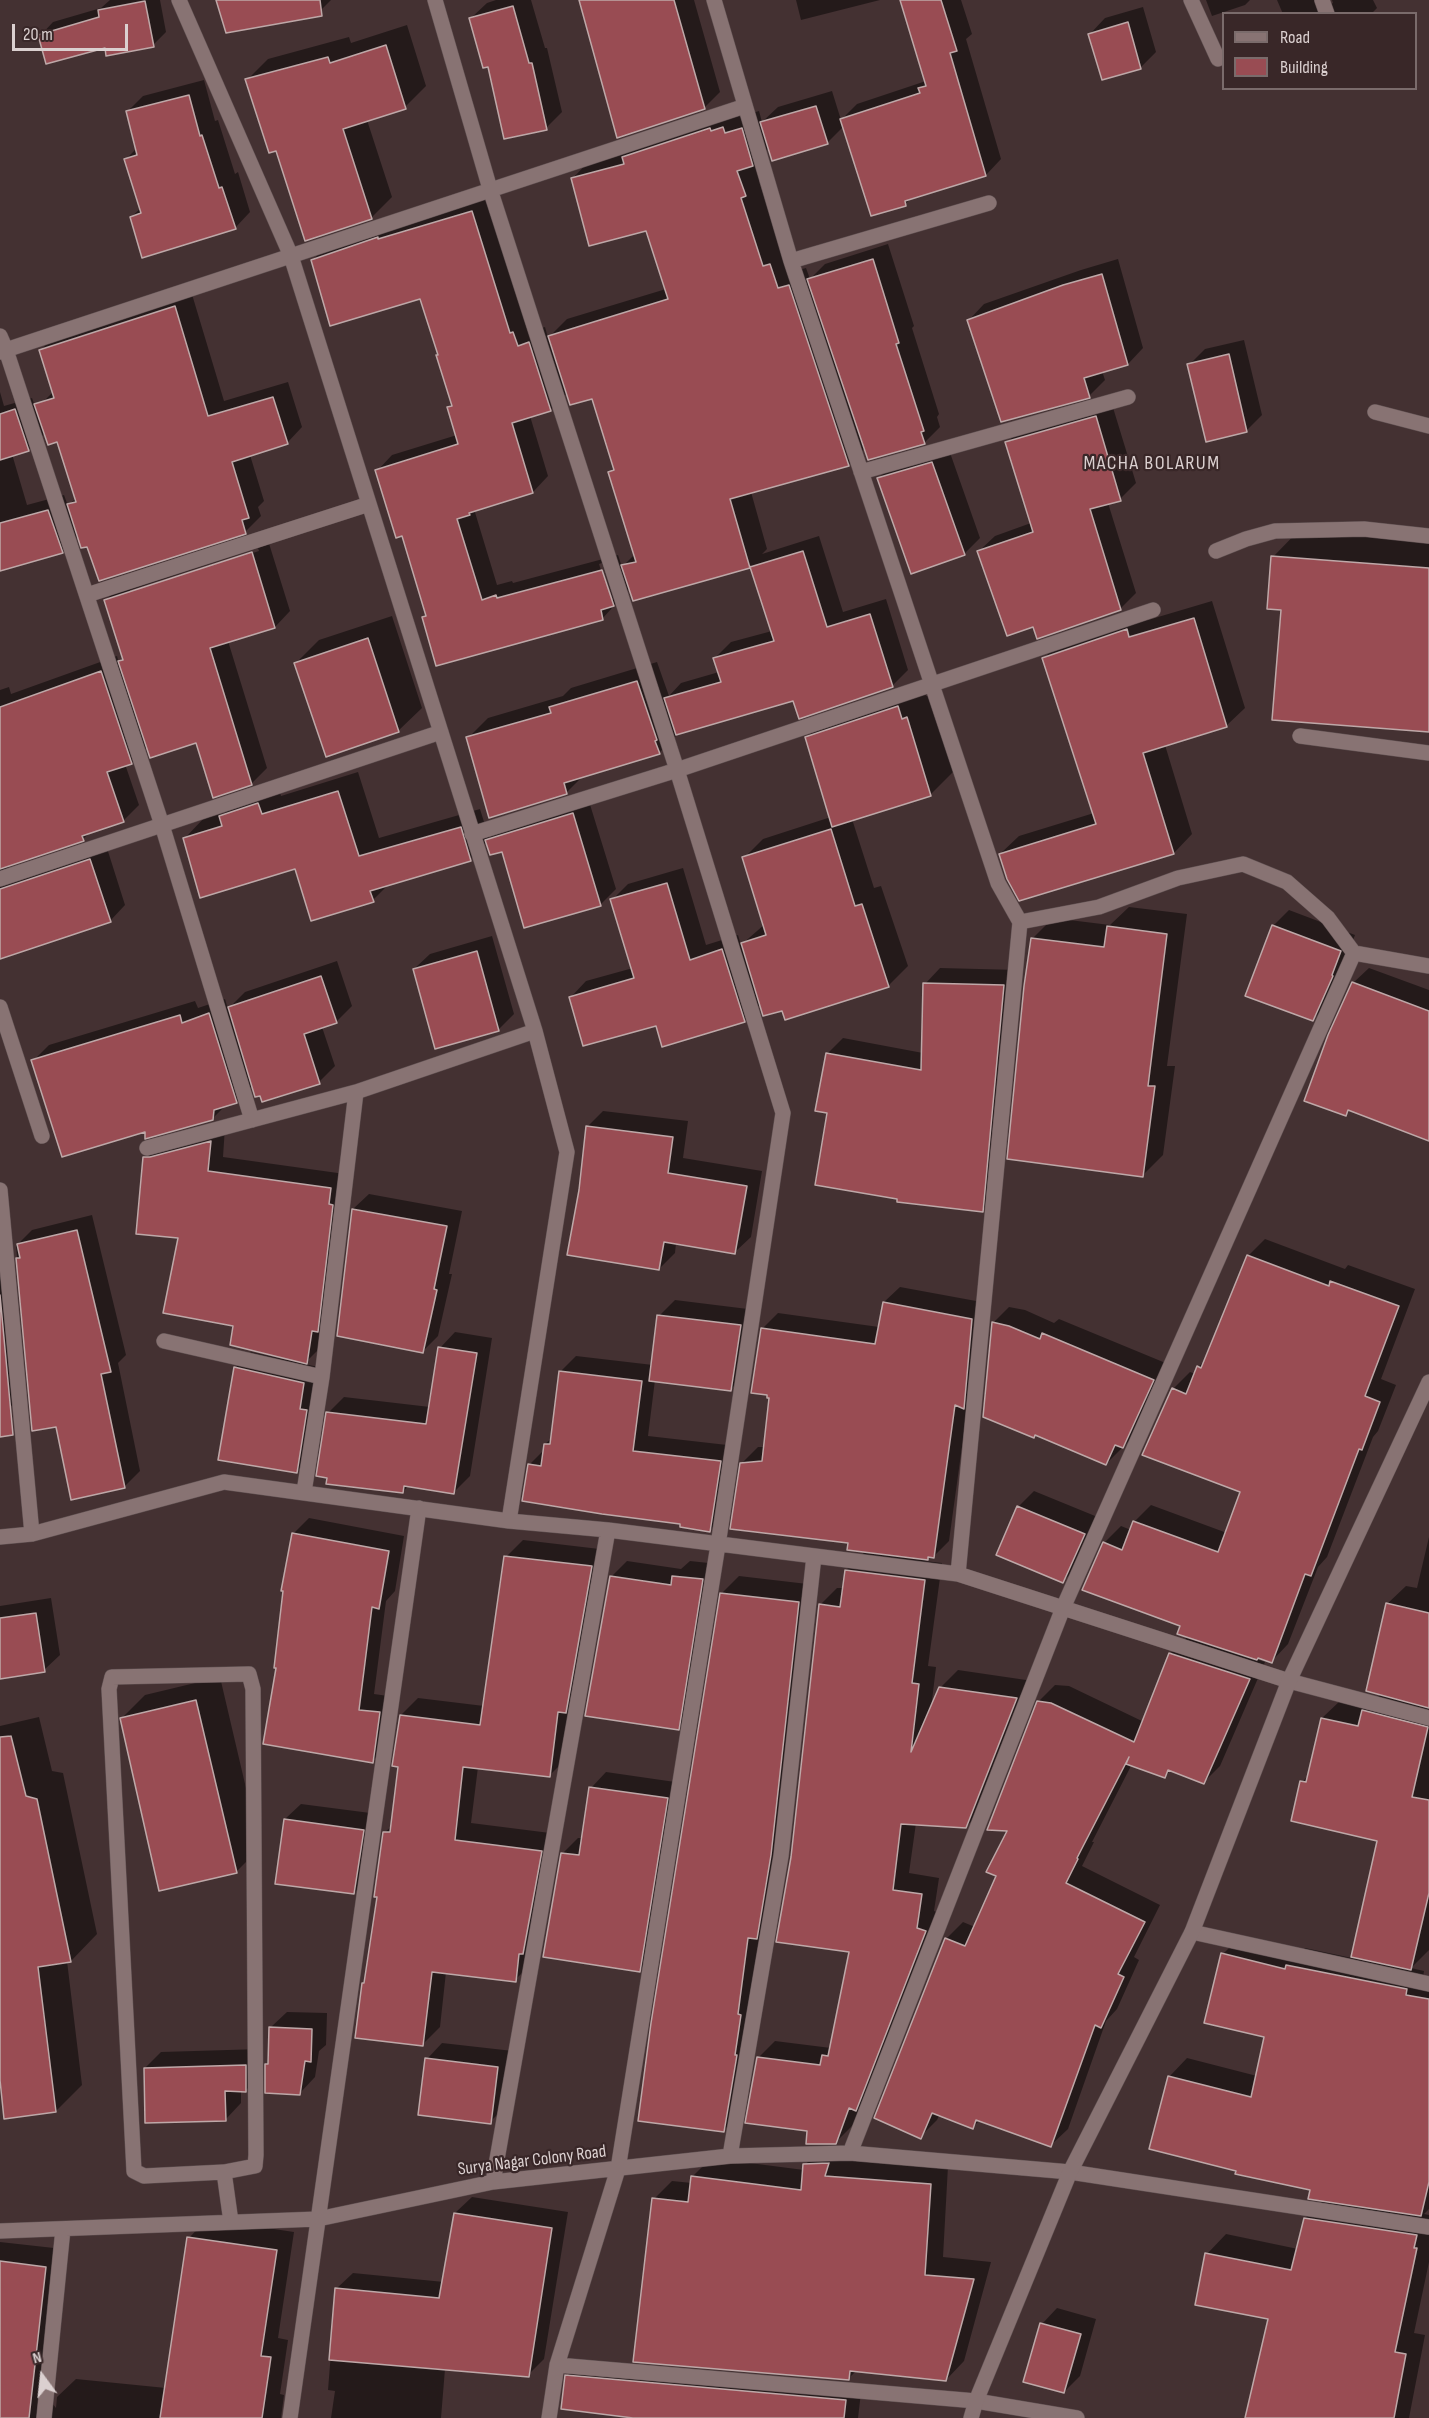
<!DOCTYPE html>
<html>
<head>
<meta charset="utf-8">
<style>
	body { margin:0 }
	#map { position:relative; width:1429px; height:2418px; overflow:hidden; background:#443132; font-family:"Sofia Sans Condensed",sans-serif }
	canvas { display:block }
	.legend { position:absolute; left:1222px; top:12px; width:195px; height:78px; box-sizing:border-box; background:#392728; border:2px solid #7a6b6b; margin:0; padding:8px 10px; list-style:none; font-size:18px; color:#dbd0d0 }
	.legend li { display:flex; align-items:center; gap:12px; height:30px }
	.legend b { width:30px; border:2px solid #7a6b6b }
	.north { position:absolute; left:12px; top:2346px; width:60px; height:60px; -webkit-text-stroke:4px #392728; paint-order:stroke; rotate:345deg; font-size:16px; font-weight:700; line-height:24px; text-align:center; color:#dbd0d0 }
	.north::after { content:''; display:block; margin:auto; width:21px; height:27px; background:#dbd0d0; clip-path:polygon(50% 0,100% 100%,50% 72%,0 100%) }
	.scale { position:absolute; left:12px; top:24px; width:116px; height:27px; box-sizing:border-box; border:3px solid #dbd0d0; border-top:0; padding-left:8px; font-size:18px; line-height:21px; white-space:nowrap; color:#dbd0d0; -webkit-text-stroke:4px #392728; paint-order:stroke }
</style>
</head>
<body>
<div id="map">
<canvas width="1429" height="2418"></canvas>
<ul class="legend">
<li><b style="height:8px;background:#887373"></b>Road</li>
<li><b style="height:16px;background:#994c53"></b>Building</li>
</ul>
<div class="north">N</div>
<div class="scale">20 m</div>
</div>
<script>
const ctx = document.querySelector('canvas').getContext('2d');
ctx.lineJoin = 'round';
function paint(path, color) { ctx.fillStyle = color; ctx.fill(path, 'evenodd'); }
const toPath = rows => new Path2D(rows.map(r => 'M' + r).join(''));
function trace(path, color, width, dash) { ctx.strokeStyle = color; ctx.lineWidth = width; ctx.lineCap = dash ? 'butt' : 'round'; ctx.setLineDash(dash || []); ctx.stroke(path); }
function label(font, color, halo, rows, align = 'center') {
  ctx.font = font + ' "Sofia Sans Condensed",sans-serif'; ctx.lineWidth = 4.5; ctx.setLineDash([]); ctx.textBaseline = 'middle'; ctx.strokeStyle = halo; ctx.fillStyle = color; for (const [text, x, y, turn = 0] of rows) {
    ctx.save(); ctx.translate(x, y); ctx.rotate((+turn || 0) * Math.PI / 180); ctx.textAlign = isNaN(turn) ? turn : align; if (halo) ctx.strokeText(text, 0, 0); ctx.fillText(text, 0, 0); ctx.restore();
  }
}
const shadow = toPath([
	[110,0,160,0,166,32,153,45,106,46,40,36,53,22,101,8],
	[217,0,331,0,315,16],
	[496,0,531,0,545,48,547,48,562,112,546,128,489,65,471,18,487,3],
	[580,0,694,0,720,92,704,108],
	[796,0,880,0,801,20],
	[901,0,961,0,972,34,966,39,1001,159,986,175,913,197,905,204,844,126,827,143,769,148,757,160,763,177,759,181,781,249,795,271,806,268,810,279,825,264,888,244,914,326,912,328,939,414,937,417,940,427,925,442,868,458,865,448,848,465,751,492,767,549,762,554,819,536,843,612,886,599,908,670,892,686,794,699,679,733,659,753,583,776,566,793,468,738,488,718,563,696,571,688,657,662,669,696,681,683,719,672,715,658,731,642,772,631,751,565,630,588,602,619,424,618,427,614,403,534,377,471,392,455,457,435,448,408,452,403,421,297,313,260,328,244,488,196,533,331,545,327,548,338,567,319,666,289,647,229,573,178,590,160,740,110,742,116,759,111,762,122,778,107,832,91,841,120,857,104,926,81],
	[567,393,593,398,614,467,610,472,635,554,622,567,618,555,513,583,512,581,497,585,474,509,533,492,548,476,530,416,550,410],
	[602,563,613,599,611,602,599,564],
	[1206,0,1250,0,1245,5,1212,16],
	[1277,0,1329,0,1331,4,1333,3,1332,0,1373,0,1377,8,1371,14,1283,14],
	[1143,7,1156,52,1141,67,1103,78,1090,34,1105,18],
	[407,25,426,86,405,107,367,120,392,197,371,218,277,149,247,80,268,59,349,37,351,43],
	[204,80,215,121,218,120,235,174,238,172,250,212,235,228,131,217,141,208,125,160,137,148,127,112,143,96],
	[1118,259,1143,348,1128,364,1102,371,1105,380,1089,396,969,320,984,304,1081,270],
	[191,291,224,401,288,382,302,427,287,443,250,455,264,501,258,507,261,516,245,532,88,545,79,535,62,552,0,570,0,392,4,406,32,398,36,409,53,392,41,350,56,334],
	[45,433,58,440,76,498,68,506,64,495,27,505,12,454,28,450],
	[1244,340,1262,415,1246,431,1189,365,1205,349],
	[1111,401,1136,483,1120,499,1108,503,1136,593,1120,609,1034,625,979,551,995,536,1031,523,1007,443,1022,427],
	[948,447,980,538,965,553,912,572,879,478,895,462],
	[1303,526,1429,536,1429,730,1283,608,1273,557],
	[267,537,290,611,275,627,228,641,267,768,252,783,214,796,197,741,148,746,131,763,125,764,139,805,123,821,92,831,83,839,7,865,10,871,106,845,125,905,110,921,0,957,0,690,9,687,11,694,117,656,119,663,136,646,106,600,122,584],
	[258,548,259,551,130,592,130,590],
	[1212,601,1245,708,1226,726,1165,745,1192,834,1174,853,1020,899,1000,854,1019,836,1094,813,1044,658,1062,640,1145,612,1148,620],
	[392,616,422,708,398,731,296,663,319,640],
	[922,683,926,696,930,695,954,771,930,795,852,819,874,888,881,886,908,966,889,985,786,1018,783,1009,761,1003,744,1021,657,1024,571,997,586,981,633,968,612,900,628,884,683,868,706,945,738,935,741,945,765,924,744,858,763,839,831,817,806,738,830,714],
	[358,772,379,838,480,809,489,838,503,825,588,798,616,889,600,905,487,842,470,859,390,883,373,900,296,867,185,838,204,818,225,813,240,797,278,785,281,796],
	[1129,907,1187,914,1167,1066,1175,1066,1163,1155,1143,1175,1032,939,1053,918,1110,925],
	[1289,910,1355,935,1328,1004,1313,1019,1273,926],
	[492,936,514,1014,498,1030,414,969,430,954],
	[337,961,352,1006,336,1022,322,1027,335,1066,319,1082,253,1085,236,1102,226,1105,212,1119,147,1130,33,1061,49,1045,195,1001,198,1008,225,999,228,1009,245,992],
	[940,968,1019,970,998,1194,982,1210,899,1197,829,1112,827,1054,843,1038,923,1053,925,984],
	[1369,968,1429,990,1429,1139,1350,1110,1346,1114,1353,983],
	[603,1111,688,1121,683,1158,762,1171,751,1237,735,1252,676,1243,675,1253,659,1269,580,1190,588,1126],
	[225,1127,223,1157,345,1174,321,1347,304,1364,319,1367,312,1456,297,1471,235,1368,251,1352,287,1360,288,1357,234,1325,180,1236,144,1157,159,1142],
	[369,1194,462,1211,449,1274,452,1274,438,1336,423,1351,353,1209],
	[0,1199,26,1391,10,1407,0,1406],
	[92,1215,126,1355,118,1363,140,1471,124,1487,78,1434,32,1409,16,1246,32,1230],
	[1265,1239,1345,1269,1348,1265,1415,1289,1381,1379,1396,1385,1378,1431,1373,1437,1327,1557,1318,1567,1288,1644,1272,1661,1259,1657,1256,1659,1265,1662,1220,1766,1203,1783,1171,1770,1165,1776,1132,1764,1092,1842,1094,1842,1082,1866,1160,1905,1134,1957,1139,1960,1117,2009,1106,2021,1068,2129,1051,2145,980,2120,973,2127,940,2114,937,2120,920,2137,946,1939,963,1922,975,1927,998,1876,1039,1701,1055,1685,1069,1686,1144,1722,1171,1653,1188,1636,1182,1626,1084,1589,1104,1543,1121,1526,1131,1530,1134,1522,1151,1505,1227,1533,1242,1491,1173,1389,1190,1372,1196,1374,1198,1367,1206,1360,1249,1255],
	[900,1287,987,1303,968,1403,949,1541,934,1556,930,1556,925,1561,942,1563,928,1666,936,1667,931,1709,941,1687,958,1670,1033,1681,983,1809,966,1827,916,1823,909,1873,939,1878,934,1911,942,1914,873,2092,861,2104,853,2125,836,2142,809,2129,758,2058,775,2041,831,2048,850,1951,792,1857,820,1605,837,1588,844,1588,846,1570,866,1551,849,1542,742,1463,758,1447,765,1447,771,1397,762,1329,778,1313,879,1327,884,1302],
	[675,1300,756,1310,747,1373,731,1389,655,1380,648,1436,736,1446,725,1515,709,1531,529,1465,545,1449,545,1444,552,1438,560,1372,576,1356,653,1365,659,1316],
	[1009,1307,1025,1310,1054,1323,1059,1319,1168,1364,1139,1431,1106,1464,993,1323],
	[455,1332,492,1338,470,1476,454,1492,409,1485,403,1492,328,1413,344,1397,430,1407,440,1348],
	[1034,1491,1100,1518,1079,1566,1063,1581,1018,1507],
	[309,1518,404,1536,395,1591,386,1601,374,1694,395,1697,388,1746,372,1761,293,1534],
	[1429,1537,1429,1950,1411,1968,1424,1971,1423,1977,1429,1978,1429,2209,1424,2214,1429,2215,1429,2262,1414,2333,1425,2335,1409,2418,1246,2418,1270,2318,1207,2254,1226,2234,1298,2249,1305,2218,1324,2200,1312,2189,1237,2169,1169,2077,1187,2058,1257,2076,1266,2036,1223,1954,1241,1936,1302,1951,1305,1948,1352,1958,1379,1839,1302,1782,1309,1775,1322,1718,1341,1700,1368,1706,1381,1694,1387,1604,1406,1586,1417,1588],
	[523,1540,608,1550,566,1759,549,1776,478,1767,471,1823,558,1834,532,1963,515,1980,446,1972,440,2027,423,2044,363,1983,366,1981,379,1896,384,1833,393,1825,400,1766,401,1715,418,1698,484,1706,506,1557],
	[627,1561,681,1569,690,1561,718,1564,694,1712,678,1728,611,1577],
	[739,1576,816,1585,741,2113,723,2131,722,1593],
	[51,1598,60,1655,44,1670,0,1677,0,1606],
	[220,1677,260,1848,236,1872,122,1718,145,1695],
	[39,1717,52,1771,63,1773,97,1934,71,1961,67,1961,82,2085,56,2111,0,2066,0,1726],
	[606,1772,682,1783,655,1955,639,1971,562,1854,578,1838,583,1838,591,1788],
	[301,1804,378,1814,370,1877,354,1893,285,1819],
	[287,2012,327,2013,326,2045,319,2051,315,2077,300,2093,267,2065,269,2062,271,2027],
	[442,2043,513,2051,506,2106,490,2122,427,2059],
	[261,2049,261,2075,245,2091,241,2091,241,2103,226,2119,145,2068,161,2052],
	[823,2146,948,2166,943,2257,991,2262,964,2361,946,2380,857,2370,848,2379,654,2199,672,2181,692,2183,693,2176,711,2158,804,2170,805,2165],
	[472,2197,568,2212,544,2359,528,2375,445,2369,441,2418,331,2418,335,2391,328,2390,336,2289,353,2273,444,2282,455,2213],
	[207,2219,294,2232,278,2338,288,2340,280,2394,284,2395,281,2418,0,2418,0,2242,63,2249,52,2403,56,2408,57,2397,76,2379,166,2388,189,2238],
	[1057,2308,1096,2319,1080,2376,1064,2392,1042,2324],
	[583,2360,862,2384,858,2418,657,2418,567,2376]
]);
const building = toPath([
	[216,0,320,0,322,16,226,33,216,0],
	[579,0,674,0,705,109,617,138,579,0],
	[900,0,941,0,957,51,950,53,986,176,905,201,906,206,871,216,840,119,920,93,918,88,926,86,900,0],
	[145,1,154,47,106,56,105,48,46,64,38,35,99,17,98,10,145,1],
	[513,6,529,63,532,63,547,130,504,139,488,67,483,68,469,18,513,6],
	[1128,22,1141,69,1102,80,1088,34,1128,22],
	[386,45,406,109,343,129,372,219,305,241,276,151,269,153,245,79,328,57,330,63,386,45],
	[189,95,200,136,202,135,219,188,222,187,236,229,142,258,130,217,141,213,124,159,137,155,126,111,189,95],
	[816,106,828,144,772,161,760,122,816,106],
	[723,127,725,133,742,128,753,166,737,171,746,196,741,198,763,266,770,264,778,288,789,285,849,466,730,499,750,568,633,601,621,565,636,562,608,472,614,470,592,399,570,405,548,336,668,299,646,231,589,246,571,178,624,164,622,157,710,128,711,131,723,127],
	[472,211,510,333,513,332,518,346,529,342,551,411,512,423,533,493,469,513,470,515,457,519,482,600,496,595,497,598,602,570,614,606,601,610,603,620,436,666,422,617,426,616,402,536,396,538,375,470,458,444,447,407,452,406,436,355,438,355,420,299,330,326,311,260,378,237,378,239,472,211],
	[873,259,899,343,896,344,924,431,921,432,925,444,868,460,807,279,873,259],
	[1102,274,1128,365,1084,378,1090,398,1001,422,967,320,1063,285,1102,274],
	[175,306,208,416,273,397,288,444,232,462,249,518,242,520,246,534,99,581,87,547,81,548,67,504,76,502,57,442,48,445,34,404,54,398,39,350,175,306],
	[1229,354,1247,432,1206,442,1187,364,1229,354],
	[15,409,29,451,0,460,0,414,15,409],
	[1096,416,1121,501,1090,509,1121,610,1037,639,1033,627,1007,636,977,551,1033,532,1005,442,1096,416],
	[932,462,965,555,911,574,877,478,932,462],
	[48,510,63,553,0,571,0,523,48,510],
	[803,551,827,627,870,614,893,687,799,719,793,701,676,735,664,698,721,682,713,658,774,641,750,567,803,551],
	[252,552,275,628,210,648,252,785,213,798,196,743,150,758,118,661,123,660,104,600,252,552],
	[1271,556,1429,568,1429,732,1272,720,1281,610,1267,609,1271,556],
	[1194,618,1227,727,1143,753,1174,854,1019,901,1007,879,999,854,1096,824,1042,658,1127,629,1129,637,1194,618],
	[368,638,399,732,326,757,294,663,368,638],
	[101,671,132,764,107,772,124,822,82,836,84,841,0,869,0,707,101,671],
	[637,681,657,740,655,741,660,754,564,783,567,794,489,818,466,737,551,713,549,707,637,681],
	[898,706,902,719,907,717,931,796,832,827,805,737,898,706],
	[338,791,359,856,461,827,471,861,370,891,374,902,311,921,295,869,200,898,183,838,222,826,219,816,258,803,262,814,338,791],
	[573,813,601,906,524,928,502,852,490,855,485,840,573,813],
	[831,829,855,906,862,904,889,987,785,1020,782,1011,763,1016,741,943,766,935,742,857,831,829],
	[90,859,111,922,0,959,0,889,90,859],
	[667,883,690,960,722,949,745,1022,662,1047,656,1026,583,1046,569,997,634,978,610,899,667,883],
	[1272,925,1341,951,1332,975,1333,976,1313,1021,1245,996,1272,925],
	[1107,926,1167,934,1148,1086,1155,1086,1143,1177,1007,1159,1024,986,1031,938,1104,947,1107,926],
	[477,951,499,1031,435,1049,413,969,477,951],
	[321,976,337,1023,304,1034,320,1084,262,1102,260,1096,255,1097,228,1007,321,976],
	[1352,982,1429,1011,1429,1141,1348,1110,1346,1116,1304,1101,1328,1035,1352,982],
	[923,983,1004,985,983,1212,897,1202,897,1199,815,1185,827,1113,815,1111,826,1053,921,1070,923,983],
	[209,1013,237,1103,214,1110,213,1120,145,1139,145,1132,62,1157,31,1060,180,1015,182,1023,209,1013],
	[586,1126,673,1137,668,1173,747,1186,735,1254,664,1242,659,1270,567,1255,579,1190,586,1126],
	[211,1141,208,1171,331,1188,329,1204,333,1205,318,1332,312,1331,307,1364,230,1345,233,1326,163,1313,178,1238,136,1234,143,1157,150,1157,211,1141],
	[352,1209,447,1226,434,1289,437,1290,423,1353,337,1336,352,1209],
	[77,1230,111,1372,101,1374,125,1488,71,1500,56,1427,32,1431,16,1258,20,1258,17,1244,77,1230],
	[1247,1255,1329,1286,1330,1281,1399,1306,1365,1396,1380,1402,1362,1450,1359,1449,1311,1576,1305,1574,1272,1663,1258,1658,1257,1660,1177,1634,1180,1626,1082,1590,1103,1542,1122,1550,1133,1521,1218,1552,1240,1492,1142,1455,1172,1388,1186,1394,1197,1366,1201,1368,1247,1255],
	[0,1295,13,1435,0,1437,0,1295],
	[883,1302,972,1319,964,1409,955,1405,934,1558,928,1557,928,1560,847,1550,848,1543,730,1529,740,1463,762,1461,769,1398,767,1398,767,1395,751,1393,761,1328,875,1344,883,1302],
	[657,1315,741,1325,731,1391,649,1381,657,1315],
	[992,1322,1009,1326,1040,1339,1042,1333,1154,1380,1123,1448,1115,1445,1106,1465,1035,1435,1034,1438,983,1417,992,1322],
	[438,1347,477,1353,454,1494,404,1486,403,1493,326,1484,327,1478,316,1476,326,1412,426,1424,438,1347],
	[234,1367,304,1383,300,1409,307,1410,297,1473,218,1460,234,1367],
	[559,1371,642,1381,633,1451,721,1461,710,1532,680,1527,680,1524,602,1514,522,1501,528,1464,541,1466,544,1444,550,1444,559,1371],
	[1017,1506,1085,1534,1063,1583,996,1555,1017,1506],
	[292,1533,389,1551,379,1609,372,1607,359,1710,380,1712,373,1763,263,1744,276,1668,274,1668,283,1591,281,1591,292,1533],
	[504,1556,592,1566,566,1713,558,1712,550,1777,463,1767,455,1840,542,1851,523,1954,519,1954,516,1982,432,1972,423,2046,355,2038,362,1983,364,1983,377,1897,374,1897,383,1832,390,1832,398,1767,392,1766,400,1715,480,1725,504,1556],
	[845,1570,925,1580,912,1683,919,1684,911,1752,939,1687,1017,1698,966,1828,901,1824,893,1890,922,1894,917,1928,926,1931,856,2111,849,2108,836,2144,806,2144,807,2131,745,2123,757,2057,820,2065,822,2055,828,2056,849,1952,776,1942,791,1857,819,1604,840,1607,845,1570],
	[610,1576,671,1585,672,1576,703,1579,679,1730,585,1716,610,1576],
	[720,1593,799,1602,771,1855,757,1939,748,1938,738,2014,741,2015,735,2055,737,2055,724,2132,638,2121,651,2023,720,1593],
	[1386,1603,1429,1613,1429,1708,1366,1691,1386,1603],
	[36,1613,45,1672,0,1679,0,1618,36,1613],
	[1169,1653,1250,1679,1204,1784,1168,1770,1165,1778,1126,1764,1129,1757,1077,1858,1078,1859,1066,1883,1145,1922,1118,1974,1124,1977,1101,2028,1095,2025,1051,2147,976,2120,973,2129,932,2113,921,2139,874,2118,945,1938,965,1946,996,1876,986,1872,1007,1831,987,1830,1037,1701,1051,1703,1134,1742,1169,1653],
	[196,1700,237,1873,159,1891,120,1718,196,1700],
	[1362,1710,1428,1727,1412,1797,1429,1800,1429,1893,1411,1970,1351,1957,1377,1841,1291,1821,1300,1781,1306,1782,1321,1718,1358,1726,1362,1710],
	[11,1736,26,1796,37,1799,71,1962,38,1967,56,2112,4,2119,0,2080,0,1737,11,1736],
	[589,1787,668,1798,640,1972,543,1957,561,1853,579,1855,589,1787],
	[284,1819,364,1830,354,1894,275,1884,284,1819],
	[1221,1953,1285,1969,1286,1965,1407,1989,1406,1995,1429,1999,1429,2182,1421,2216,1308,2199,1310,2190,1235,2174,1236,2171,1149,2149,1168,2076,1251,2097,1264,2037,1204,2023,1221,1953],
	[269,2027,312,2029,311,2062,305,2061,300,2095,265,2093,265,2064,268,2064,269,2027],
	[425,2058,498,2067,491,2124,418,2115,425,2058],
	[246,2065,246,2092,225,2091,226,2121,145,2123,144,2068,246,2065],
	[829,2163,825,2176,931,2184,925,2275,974,2279,946,2381,850,2371,849,2380,633,2362,652,2198,688,2202,691,2176,801,2190,803,2164,829,2163],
	[454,2213,552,2228,529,2377,329,2360,335,2288,439,2298,454,2213],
	[1304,2218,1417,2235,1414,2248,1417,2248,1395,2352,1406,2354,1394,2418,1245,2418,1268,2319,1195,2305,1205,2253,1291,2270,1304,2218],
	[187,2237,277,2250,261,2356,271,2357,262,2418,160,2418,187,2237],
	[0,2261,46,2267,29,2418,0,2418,0,2261],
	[1040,2323,1081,2334,1064,2393,1023,2382,1040,2323],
	[565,2375,846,2400,844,2418,633,2418,561,2409,565,2375]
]);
const minor = toPath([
	[179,0,291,256,535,1031,567,1152,509,1521],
	[435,0,490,189,677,770,783,1113,718,1545,618,2169,557,2365,549,2418],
	[714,0,791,261,998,883,1020,922,1099,907,1178,878,1243,864,1287,882,1328,918,1354,953,1063,1608,850,2153],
	[1191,0,1218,59],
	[1322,0,1327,14],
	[791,261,989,203],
	[0,336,6,350,162,825,252,1120],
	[0,352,745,106],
	[1375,412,1429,426],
	[861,472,1128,397],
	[1216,551,1246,539,1275,531,1364,529,1429,536],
	[87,595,369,504],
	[1300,736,1429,753],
	[472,834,677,770,1153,610],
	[0,879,441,732],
	[1354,953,1429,966],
	[0,1007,42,1136],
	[147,1148,356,1092],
	[0,1190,32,1534],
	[164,1341,322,1377],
	[304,1492,322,1377,356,1092,535,1031],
	[0,1537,32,1534,224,1482,509,1521,608,1530,958,1574,1289,1681,1429,1718],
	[958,1574,1020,922],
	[1192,1932,1429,1984],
	[730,2156,781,1856,814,1556],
	[224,2172,255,2166,256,2155,253,1689,249,1674,112,1677,109,1689,134,2171,144,2176,224,2172,231,2222],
	[493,2182,608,1530],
	[0,2231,318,2219,493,2182,730,2156,850,2153,1070,2172,1429,2227],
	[557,2365,976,2401,1077,2418],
	[44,2418,63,2229],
	[290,2418,419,1508]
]);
const tertiary = toPath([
	[971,2418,976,2401,1070,2172,1192,1932,1289,1681,1429,1382]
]);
const streetNames = [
	["Surya Nagar Colony Road",532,2161,-7]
];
const neighbourhoodNames = [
	["MACHA BOLARUM",1152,464]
];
paint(shadow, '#0007');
paint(building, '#994c53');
trace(building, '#bea8a8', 1.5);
trace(minor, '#5f5051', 16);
trace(tertiary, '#5f5051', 16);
trace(minor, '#887373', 15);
trace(tertiary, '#887373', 15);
label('18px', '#dbd0d0', '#392728', streetNames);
ctx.letterSpacing = '1.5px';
label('20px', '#dbd0d0', '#392728', neighbourhoodNames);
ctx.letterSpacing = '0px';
</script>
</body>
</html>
